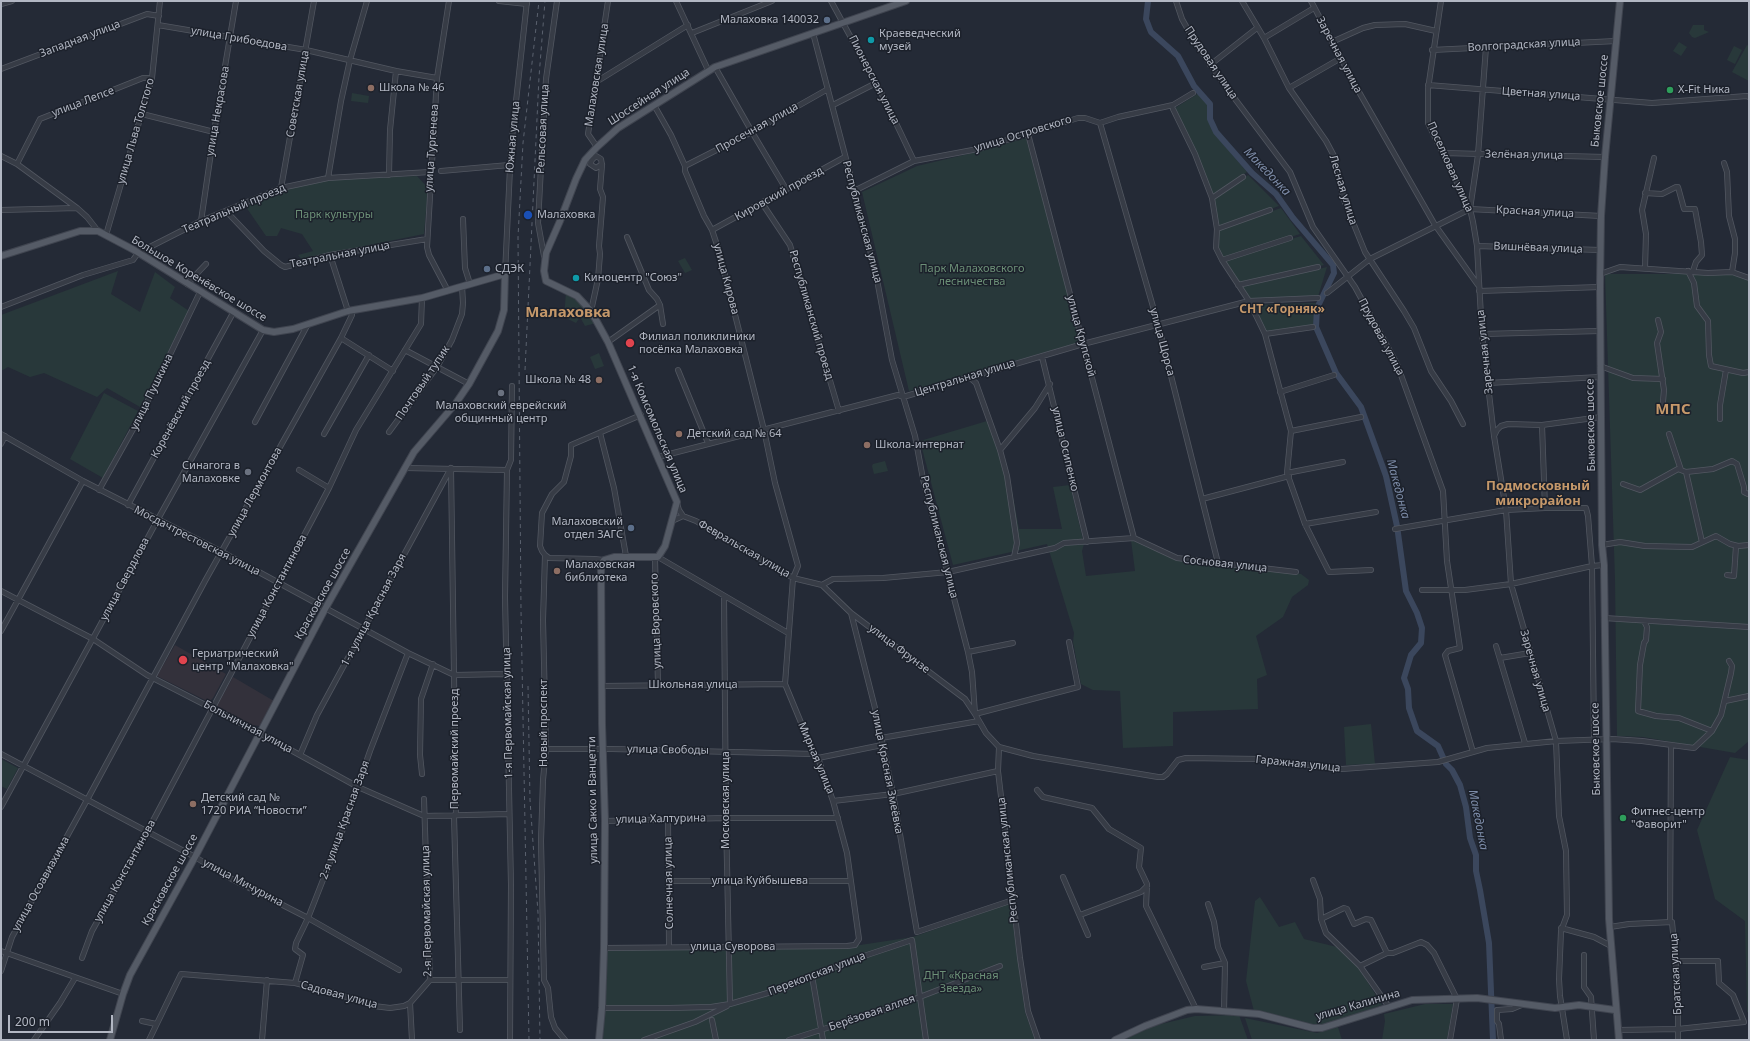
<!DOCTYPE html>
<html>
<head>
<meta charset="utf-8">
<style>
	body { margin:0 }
	#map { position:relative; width:1750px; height:1041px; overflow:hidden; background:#242a36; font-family:"Noto Sans",sans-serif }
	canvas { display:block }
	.frame { position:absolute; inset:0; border:2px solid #b2b7c3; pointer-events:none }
	.scale { position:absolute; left:8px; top:1015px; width:105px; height:18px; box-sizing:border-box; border:2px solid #b2b7c3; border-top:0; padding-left:5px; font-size:12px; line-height:14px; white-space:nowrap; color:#b2b7c3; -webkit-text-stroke:3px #1c212b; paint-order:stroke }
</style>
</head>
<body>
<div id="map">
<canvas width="1750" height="1041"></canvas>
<div class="frame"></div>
<div class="scale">200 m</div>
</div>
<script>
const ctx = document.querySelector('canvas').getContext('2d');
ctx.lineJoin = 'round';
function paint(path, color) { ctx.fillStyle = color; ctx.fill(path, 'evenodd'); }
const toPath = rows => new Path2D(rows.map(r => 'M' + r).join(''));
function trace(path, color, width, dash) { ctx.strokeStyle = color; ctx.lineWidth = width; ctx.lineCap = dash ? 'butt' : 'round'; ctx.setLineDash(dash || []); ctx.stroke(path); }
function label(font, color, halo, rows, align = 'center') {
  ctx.font = font + ' "Noto Sans",sans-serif'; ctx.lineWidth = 3; ctx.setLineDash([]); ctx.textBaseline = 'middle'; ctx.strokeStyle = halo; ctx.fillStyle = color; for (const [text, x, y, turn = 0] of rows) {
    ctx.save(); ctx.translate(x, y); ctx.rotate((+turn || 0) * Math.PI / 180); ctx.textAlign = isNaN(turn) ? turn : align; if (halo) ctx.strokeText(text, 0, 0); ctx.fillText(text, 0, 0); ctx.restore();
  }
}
const medical = toPath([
	[175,645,226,674,213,698,209,702,157,676],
	[233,677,274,701,260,726,250,725,217,706]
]);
const green = toPath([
	[1693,25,1704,25,1704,30,1709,32,1695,38,1692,37,1689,33],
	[1679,42,1687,47,1681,56,1673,51],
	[1747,45,1749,46,1749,81,1732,72],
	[1734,46,1742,50,1735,64,1727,60],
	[352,93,369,96,368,103,351,101],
	[1199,93,1209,105,1209,120,1214,133,1247,172,1212,196,1175,108],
	[1026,138,1081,342,909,391,862,192,917,166,985,150],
	[1248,175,1279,206,1217,228,1213,198],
	[417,176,428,188,424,234,335,252,303,261,298,255,313,251,302,234,281,228,277,236,266,236,246,207,276,192,299,184,330,180],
	[1281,208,1300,234,1223,258,1218,248,1218,230],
	[1301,236,1324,265,1240,285,1224,260],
	[685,258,692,270,685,273,678,261],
	[1327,267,1317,300,1251,303,1241,287],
	[118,271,111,294,140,312,155,272,175,287,170,298,189,311,140,407,107,388,97,397,44,373,30,377,8,367,1,371,1,315],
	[1605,274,1729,274,1749,280,1749,741,1735,753,1643,737,1617,736,1615,580],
	[566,292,575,297,589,311,596,323,585,326,580,317,576,323,564,317],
	[1308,303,1316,303,1315,327,1266,334,1253,305],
	[599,353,604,366,595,369,590,357],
	[104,393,138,411,103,478,70,459],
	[987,421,1009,475,1019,529,1062,529,1053,487,1070,485,1084,544,1082,551,1086,576,1135,571,1131,540,1176,560,1220,566,1301,574,1309,580,1308,585,1292,597,1283,617,1256,636,1267,675,1257,679,1258,709,1173,712,1173,746,1123,748,1120,691,1093,690,1081,684,1073,642,1074,633,1047,544,953,565,920,441],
	[885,461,888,471,874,474,872,466,873,464],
	[1371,724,1375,764,1346,765,1344,727],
	[1730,757,1749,760,1749,1013,1747,1012,1745,921,1715,899,1697,830],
	[1,759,18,768,7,789,1,786],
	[1260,897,1279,927,1295,922,1304,939,1337,947,1358,967,1382,1005,1323,1026,1314,1027,1254,1011,1246,981,1255,901],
	[1010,903,1025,1012,1035,1040,603,1040,606,951,670,948,732,951,847,947,913,937],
	[1425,1004,1453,1004,1447,1040,1382,1040,1385,1021,1384,1014],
	[1239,1015,1248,1040,1124,1040,1153,1026,1195,1016],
	[1245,1018,1317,1033,1338,1027,1342,1040,1252,1040]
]);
const river = toPath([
	[1148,1,1146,19,1149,27,1151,32,1178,56,1194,86,1210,104,1210,119,1216,132,1252,173,1276,194,1293,218,1333,265,1334,273,1317,308,1316,327,1336,373,1361,407,1386,476,1397,526,1406,591,1417,613,1422,628,1421,643,1411,655,1404,678,1408,689,1409,708,1417,731,1438,746,1446,764,1452,770,1460,785,1466,807,1470,838,1476,855,1476,871,1480,890,1489,943,1493,1040]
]);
const minor = toPath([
	[499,1,527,4],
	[676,1,708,70],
	[831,1,885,100,914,161],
	[1176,1,1182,19,1195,42,1229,91,1290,172,1313,227,1355,287,1397,364,1443,491,1447,561,1460,648,1448,651,1445,655,1473,752],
	[1242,1,1264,38,1289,88,1326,141,1334,156,1344,200,1365,252,1404,311,1414,328,1431,371,1451,401,1463,424],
	[1311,1,1355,85,1435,225,1478,285],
	[1441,1,1428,89,1428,123,1470,209,1473,222,1477,246,1482,334,1494,436,1506,510,1511,584,1556,741,1559,816,1566,851,1567,915,1561,931,1559,979,1560,996,1567,1040],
	[1,4,12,1],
	[158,25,306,50,396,71,437,78],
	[692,33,772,1],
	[813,33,875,269,892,360,915,436,923,479,968,652,972,672,975,714,986,733,999,747,998,771,1020,958,1028,1011,1038,1040],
	[1264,38,1314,8],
	[1332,42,1363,28,1375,25,1405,24,1436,31],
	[1432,50,1616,41],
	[1210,65,1257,28],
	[715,67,752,132,786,189],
	[1,69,147,14,159,16],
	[596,82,688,25],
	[1428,85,1652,103,1747,96,1749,97],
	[1289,88,1341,58],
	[833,105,876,83],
	[1173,109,1195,154,1212,198,1217,229,1216,248,1222,260,1249,301,1265,334,1291,431,1287,473,1305,524,1329,572,1371,570],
	[142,114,214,132],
	[1100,123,1158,324,1218,563],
	[1028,134,1134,538],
	[597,147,588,134,608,1],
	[1443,153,1605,157],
	[1,156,17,164,77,208,87,217,98,231],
	[588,156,592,160,596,156,601,159,602,165,600,189,603,197,599,246,600,254,598,279,591,311],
	[592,160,590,164,596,168,602,164],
	[1724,163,1727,172,1729,216,1735,239,1735,253,1732,272],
	[17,164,40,119,143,78,152,78],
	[685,166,752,132,828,89],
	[441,171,509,165],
	[389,175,390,130,396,71],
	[328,178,341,101,350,60,367,1],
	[281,188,314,1],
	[854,191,914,161,978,149,1078,118,1085,118,1100,123,1118,117,1173,105,1193,93],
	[1645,193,1662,194,1676,187,1678,187,1684,209,1695,209,1701,242,1702,255,1696,262,1693,271],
	[1212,198,1243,177],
	[762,203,790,245,839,411],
	[1470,209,1478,155,1486,47],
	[1,210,77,208],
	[226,211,264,251,281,265,285,267,330,255,427,239],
	[463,219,465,268,470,284],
	[201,221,214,132,236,1],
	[1217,229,1270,210],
	[712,230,845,157],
	[106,235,152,78,160,1],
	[627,237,649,290,657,299,660,305,663,324],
	[1477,246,1600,250],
	[330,255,348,311],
	[544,256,538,223,542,148,546,79,557,1],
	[1222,260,1290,238],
	[1645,268,1646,234,1642,210,1654,158],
	[1688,271,1694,283,1697,306,1708,321,1709,355,1711,366,1743,373,1749,372],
	[505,274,511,147,527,1],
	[1600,274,1620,267,1708,273,1732,272,1749,278],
	[187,284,206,264],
	[1238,285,1318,267],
	[448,291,429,255,427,247,437,78,449,1],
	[1479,291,1600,287],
	[1327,293,1370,259,1470,209,1601,216],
	[1,307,83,275,133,260,138,253,201,221,281,188,328,178,430,172],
	[1658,320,1661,332,1657,343,1658,350,1664,390,1662,413],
	[1265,334,1313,327],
	[1482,334,1600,331],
	[341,338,393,371],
	[608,342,660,305],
	[405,350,469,384],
	[1042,357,1087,542],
	[1600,366,1633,378,1663,379],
	[678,370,708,443],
	[969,377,976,383,1000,450,1007,476,1017,543,1014,557],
	[1488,383,1600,377],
	[1280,392,1334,375],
	[1720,419,1720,405,1726,370],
	[255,422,308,324],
	[1542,425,1545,508],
	[1291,431,1361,417],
	[389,432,437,367,452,340,462,314,463,303,462,286],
	[600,433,614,488,626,556],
	[1,434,83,481,222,552,408,653,454,675,507,674],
	[324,434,369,355],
	[1669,434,1681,470],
	[1494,436,1497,430,1501,426,1508,424,1542,425,1601,417],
	[1,444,5,436],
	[1000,450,1035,408,1050,384],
	[658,457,898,395,903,397,1083,344,1249,301,1318,298],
	[405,468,507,470],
	[451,468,456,813,454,816,460,1030],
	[299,470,329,488],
	[1686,472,1713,469,1732,461,1737,464,1744,487,1744,492,1748,494],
	[1287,473,1343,462],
	[1623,484,1640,490,1678,469,1686,472,1702,542],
	[99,490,141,415,200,292],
	[1202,499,1289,476],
	[677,503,679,510,683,516,696,521,793,578,822,585,833,579,883,578,948,572,1055,548,1064,543,1134,538,1177,558,1296,572],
	[128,505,233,313],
	[672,521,683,516],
	[1305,524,1376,512],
	[1395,529,1506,510,1545,508,1586,508,1588,516,1592,566,1594,739],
	[1602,545,1620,542,1645,546,1692,547,1716,536,1730,544,1738,546,1749,545],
	[545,555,549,558,594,559,604,560],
	[658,557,788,633],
	[655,558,658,685],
	[1727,575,1734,576,1736,546],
	[822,585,851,613,965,699,975,714,1078,687,1069,642],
	[1422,590,1465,590,1511,584,1592,566,1604,565],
	[1,591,93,639,147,675,258,732,358,787,424,816,509,814],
	[724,596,726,818,730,1004],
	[851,613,876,712,893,794,917,932,1013,900],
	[1604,618,1749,627],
	[1644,621,1647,627,1646,640,1644,643,1640,665,1638,711,1656,716,1679,718,1712,731],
	[1,631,83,481],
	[1496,646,1525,743],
	[968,652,1013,643],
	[1500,658,1530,653],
	[602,686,785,684],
	[1725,701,1749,696],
	[881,738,979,721],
	[999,747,1033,756,1158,777,1163,777,1167,774,1178,760,1186,758,1259,759,1342,769,1438,762,1487,748,1556,741,1612,739,1642,741,1694,748,1712,731,1721,715,1731,673,1732,666,1729,661],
	[546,749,612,749,814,754],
	[1,754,195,857,230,878,308,918,399,970],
	[300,755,317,715,451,468],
	[818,758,882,745],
	[422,774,420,755,421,699,433,664],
	[1037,790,1043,797,1092,808,1109,829,1141,848,1139,867,1147,884,1146,906,1196,1009],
	[833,801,893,794,998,771],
	[1,807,158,519,263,330],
	[668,819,669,946],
	[605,821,726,818,838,818],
	[1063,877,1088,935],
	[1313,880,1320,899,1321,919,1326,933,1360,966,1389,1007],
	[670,881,850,881],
	[1208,904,1214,922,1218,947,1225,963,1224,1012],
	[1080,915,1141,892,1147,886],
	[1321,919,1344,908,1347,909,1354,924,1366,919,1371,920,1387,953],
	[1670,922,1671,745],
	[1610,927,1629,924,1672,922,1678,986,1678,1040],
	[1561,928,1594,937,1611,946],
	[604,948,847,946,855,945,859,939,847,853,833,801,818,758,814,754,785,684,793,578,798,566,775,483,764,430,719,251,712,230,704,216,685,171,685,166,671,135,654,105],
	[1,951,123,994],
	[1584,955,1584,987,1591,997,1594,1040],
	[82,958,92,931,147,832,279,583,329,488,356,430,421,324,422,298],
	[1360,966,1387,953,1393,953,1421,942,1427,945,1434,953,1457,999,1450,1040],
	[1204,967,1225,963],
	[1,971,12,937,43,880,87,800,205,581,341,338,352,315,352,310],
	[812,976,823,1040],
	[430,980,509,980],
	[295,983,303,955,295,949,296,943,308,918,343,829,370,751,408,653],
	[410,1003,412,1040],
	[602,1008,669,1008,711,1007,730,1004,785,988,855,959,912,940,926,1040],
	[712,1020,716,1040],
	[142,1021,156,1024],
	[1618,1030,1678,1029,1744,1022,1733,995,1719,983,1718,961,1676,961],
	[34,1040,60,1003,75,978],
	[149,1040,181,974,295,983,334,993,374,1006,390,1008,404,1006,410,1003,430,980,424,799],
	[262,1040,267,980],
	[510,1040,511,885,505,597,507,470,511,460,512,386],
	[565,1040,555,1028,551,1017,548,988,544,980,541,841,543,780,546,749,543,620,545,555,542,551,540,546,542,513,552,494,564,482,571,456,571,445,641,415],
	[644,1040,695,1022,727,1006],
	[789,1040,899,1005,1000,966],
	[1501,1040,1499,1024,1497,1021,1497,1010,1512,1009,1524,1004]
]);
const major = toPath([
	[1,256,80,231,98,231,134,250,263,330,274,332,293,329,348,311,422,298,505,274,504,310,498,331,469,384,456,403,414,452,325,609,195,857,130,975,123,994,110,1040],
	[599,1040,602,1008,604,948,605,821,602,724,601,565,604,560,614,557,658,557,665,546,677,502,608,342,591,311,577,296,546,281,544,271,546,253,560,221,576,179,585,160,597,147,618,128,715,67,906,1],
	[1115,1040,1145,1026,1187,1010,1196,1009,1259,1014,1313,1028,1322,1028,1412,1000,1477,998,1555,1008,1579,1005,1615,1010],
	[1619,1040,1609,919,1604,565,1602,545,1600,287,1601,216,1605,157,1620,1]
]);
const rail = toPath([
	[525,370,539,77,545,1],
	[528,686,530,800,538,913,540,1040],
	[529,1040,521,610,518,237,523,143,539,1]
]);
const markers = [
	[827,20,4,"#5c6f8a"],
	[871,40,4,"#0f9aa8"],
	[371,88,4,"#8d6e63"],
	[1670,90,4,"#2e9e5b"],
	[528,215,5,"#1a4fb4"],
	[487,269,4,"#5c6f8a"],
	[576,278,4,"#0f9aa8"],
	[630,343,5,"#e0444e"],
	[599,380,4,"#8d6e63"],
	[501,393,4,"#6b7280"],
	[679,434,4,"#8d6e63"],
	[867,445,4,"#8d6e63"],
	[248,472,4,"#6b7280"],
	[631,528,4,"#5c6f8a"],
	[557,571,4,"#8d6e63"],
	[183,660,5,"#e0444e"],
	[193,804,4,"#8d6e63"],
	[1623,818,4,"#2e9e5b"]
];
const poiNames = [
	["Малаховка 140032",819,20,"right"],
	["Краеведческий",879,34],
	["музей",879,47],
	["Школа № 46",379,88],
	["X-Fit Ника",1678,90],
	["Малаховка",537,215],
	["СДЭК",495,269],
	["Киноцентр \"Союз\"",584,278],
	["Филиал поликлиники",639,337],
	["посёлка Малаховка",639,350],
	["Школа № 48",591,380,"right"],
	["Малаховский еврейский",501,406,"center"],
	["общинный центр",501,419,"center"],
	["Детский сад № 64",687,434],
	["Школа-интернат",875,445],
	["Синагога в",240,466,"right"],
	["Малаховке",240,479,"right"],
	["Малаховский",623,522,"right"],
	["отдел ЗАГС",623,535,"right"],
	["Малаховская",565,565],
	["библиотека",565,578],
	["Гериатрический",192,654],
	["центр \"Малаховка\"",192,667],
	["Детский сад №",201,798],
	["1720 РИА “Новости”",201,811],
	["Фитнес-центр",1631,812],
	["\"Фаворит\"",1631,825]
];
const streetNames = [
	["Западная улица",80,39,-21],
	["улица Грибоедова",239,39,10],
	["Волгоградская улица",1524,45,-3],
	["Заречная улица",1339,55,62],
	["Прудовая улица",1211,63,56],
	["Малаховская улица",597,75,-81],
	["Пионерская улица",874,80,63],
	["Советская улица",298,94,-80],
	["Цветная улица",1541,94,4],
	["Шоссейная улица",649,97,-33],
	["Быковское шоссе",1600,101,-84],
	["улица Лепсе",83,102,-21],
	["улица Некрасова",218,111,-80],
	["Просечная улица",757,128,-29],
	["Рельсовая улица",543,129,-87],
	["улица Льва Толстого",136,131,-74],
	["улица Островского",1023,134,-17],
	["Южная улица",513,137,-85],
	["улица Тургенева",432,148,-86],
	["Зелёная улица",1524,155,1],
	["Поселковая улица",1450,167,66],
	["Лесная улица",1343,190,73],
	["Кировский проезд",779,194,-29],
	["Театральный проезд",234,209,-23],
	["Красная улица",1535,212,3],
	["Республиканская улица",862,222,75],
	["Вишнёвая улица",1538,248,2],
	["Театральная улица",340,255,-11],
	["Большое Коренёвское шоссе",199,279,31],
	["улица Кирова",726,279,75],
	["Республиканский проезд",811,315,74],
	["улица Крупской",1081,336,75],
	["Прудовая улица",1381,337,62],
	["улица Щорса",1162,342,75],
	["Заречная улица",1485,352,-96],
	["Центральная улица",965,378,-17],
	["Почтовый тупик",423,383,-56],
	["улица Пушкина",152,392,-64],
	["Коренёвский проезд",181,409,-61],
	["Быковское шоссе",1591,425,-91],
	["1-я Комсомольская улица",657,429,67],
	["улица Осипенко",1065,449,77],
	["улица Лермонтова",255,492,-61],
	["Республиканская улица",939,537,76],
	["Мосдачтрестовская улица",197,541,27],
	["Февральская улица",744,549,30],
	["Сосновая улица",1225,564,6],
	["улица Свердлова",125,579,-62],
	["улица Константинова",277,586,-62],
	["Красковское шоссе",323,594,-61],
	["1-я улица Красная Заря",374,610,-62],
	["улица Воровского",656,621,-92],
	["улица Фрунзе",899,649,37],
	["Заречная улица",1535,671,74],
	["Школьная улица",693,685],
	["1-я Первомайская улица",508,713,-91],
	["Новый проспект",544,723,-90],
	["Больничная улица",248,727,28],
	["Первомайский проезд",455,749,-90],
	["Быковское шоссе",1596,749,-91],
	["улица Свободы",668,750,1],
	["Мирная улица",816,758,67],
	["Гаражная улица",1298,764,6],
	["улица Красная Змеёвка",887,772,79],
	["улица Сакко и Ванцетти",593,800,-91],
	["Московская улица",726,800,-90],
	["улица Халтурина",661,819,-1],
	["2-я улица Красная Заря",345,820,-70],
	["Республиканская улица",1008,860,-96],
	["улица Константинова",125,871,-61],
	["Красковское шоссе",170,880,-61],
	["улица Куйбышева",760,881],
	["улица Мичурина",243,883,28],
	["Солнечная улица",669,883,-91],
	["улица Осоавиахима",41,884,-61],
	["2-я Первомайская улица",427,911,-91],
	["улица Суворова",733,947],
	["Перекопская улица",817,974,-21],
	["Братская улица",1676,974,-93],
	["Садовая улица",339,995,15],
	["улица Калинина",1358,1005,-16],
	["Берёзовая аллея",872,1013,-19]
];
const parkNames = [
	["Парк культуры",334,215],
	["Парк Малаховского",972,269],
	["лесничества",972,282],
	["ДНТ «Красная",961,976],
	["Звезда»",961,989]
];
const waterNames = [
	["Македонка",1267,172,46],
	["Македонка",1398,489,75],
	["Македонка",1478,820,79]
];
const neighbourhoodNames = [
	["СНТ «Горняк»",1282,310]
];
const quarterNames = [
	["Подмосковный",1538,486],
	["микрорайон",1538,501]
];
const districtNames = [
	["Малаховка",568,313],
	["МПС",1673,410]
];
paint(medical, '#33313b');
paint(green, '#28383a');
trace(river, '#3b475d', 6);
trace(minor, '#525761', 6);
trace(major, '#404550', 8);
trace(minor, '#373c46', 4.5);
trace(major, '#555b66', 6);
trace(rail, '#5b626f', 1, [4, 4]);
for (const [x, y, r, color] of markers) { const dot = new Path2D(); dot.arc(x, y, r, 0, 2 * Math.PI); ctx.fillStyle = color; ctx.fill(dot); trace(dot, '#1c212b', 1.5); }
label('11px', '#b2b7c3', '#1c212b', poiNames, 'left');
label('11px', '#b2b7c3', '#1c212b', streetNames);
label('11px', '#6c9077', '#1c212b', parkNames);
label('italic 12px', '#7d8ca8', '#1c212b', waterNames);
label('bold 12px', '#c5986a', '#1c212b', neighbourhoodNames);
label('bold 13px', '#c5986a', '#1c212b', quarterNames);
label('bold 15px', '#c5986a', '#1c212b', districtNames);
</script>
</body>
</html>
